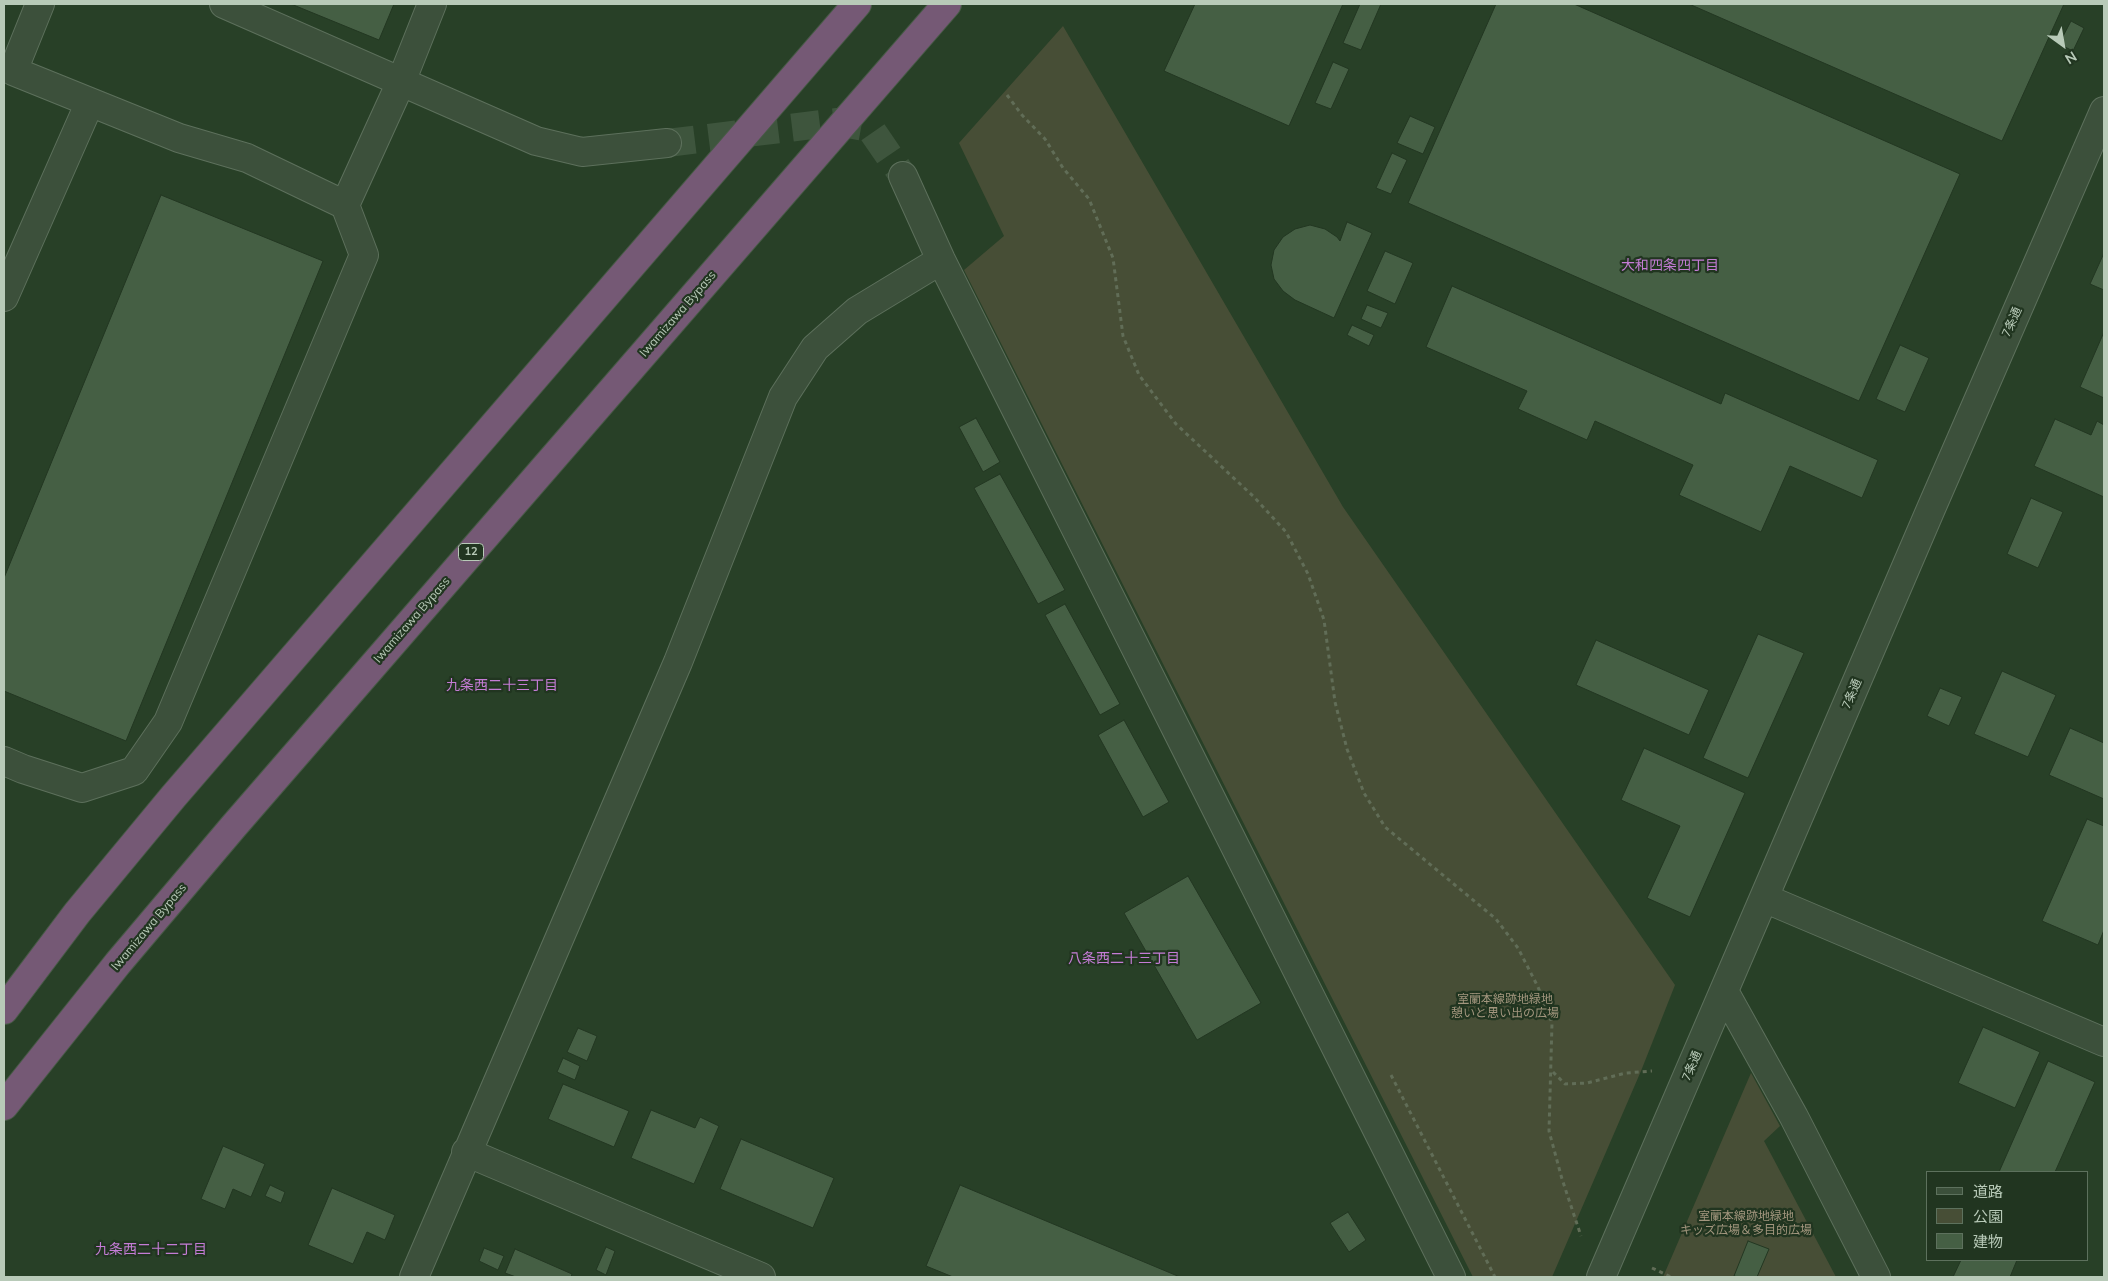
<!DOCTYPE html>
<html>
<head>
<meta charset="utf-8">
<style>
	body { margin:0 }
	#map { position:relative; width:2108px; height:1281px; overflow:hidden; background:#284027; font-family:Mulish,"Noto Sans JP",sans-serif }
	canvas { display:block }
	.frame { position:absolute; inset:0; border:5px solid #b8cab8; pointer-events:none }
	.legend { position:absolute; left:1926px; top:1171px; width:162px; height:90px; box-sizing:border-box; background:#213520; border:1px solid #5d715d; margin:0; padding:6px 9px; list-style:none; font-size:15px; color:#b8cab8 }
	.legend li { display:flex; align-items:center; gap:10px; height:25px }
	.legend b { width:25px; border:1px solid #5d715d }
	.north { position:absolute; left:2038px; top:20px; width:50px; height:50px; -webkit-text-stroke:4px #213520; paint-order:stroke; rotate:148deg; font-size:14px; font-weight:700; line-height:20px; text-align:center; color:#b8cab8 }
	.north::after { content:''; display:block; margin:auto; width:18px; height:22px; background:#b8cab8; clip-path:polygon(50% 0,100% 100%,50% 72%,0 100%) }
</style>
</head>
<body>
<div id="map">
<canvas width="2108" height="1281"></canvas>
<div class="frame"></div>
<ul class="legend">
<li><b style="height:6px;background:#3c503b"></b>道路</li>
<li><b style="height:14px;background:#474e36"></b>公園</li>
<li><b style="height:14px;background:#455f44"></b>建物</li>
</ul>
<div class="north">N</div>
</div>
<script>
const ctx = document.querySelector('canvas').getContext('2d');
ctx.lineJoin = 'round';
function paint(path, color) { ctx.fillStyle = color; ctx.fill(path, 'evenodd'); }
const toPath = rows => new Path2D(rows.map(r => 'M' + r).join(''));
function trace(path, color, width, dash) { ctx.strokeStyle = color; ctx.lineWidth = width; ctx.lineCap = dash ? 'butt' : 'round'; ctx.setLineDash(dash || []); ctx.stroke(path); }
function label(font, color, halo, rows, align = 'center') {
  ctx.font = font + ' Mulish,"Noto Sans JP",sans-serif'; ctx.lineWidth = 4.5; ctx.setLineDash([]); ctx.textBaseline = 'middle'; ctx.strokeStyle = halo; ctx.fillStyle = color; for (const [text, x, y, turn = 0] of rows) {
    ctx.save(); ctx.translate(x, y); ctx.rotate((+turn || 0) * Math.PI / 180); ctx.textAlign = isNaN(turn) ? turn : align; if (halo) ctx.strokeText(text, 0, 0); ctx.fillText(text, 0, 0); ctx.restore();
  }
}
const green = toPath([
	[1063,26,1343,507,1675,985,1641,1071,1552,1277,1473,1277,964,270,1004,236,959,143],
	[1751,1073,1780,1126,1764,1141,1836,1277,1663,1277]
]);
const building = toPath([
	[291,4,394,4,379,40,291,4],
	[1195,4,1343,4,1289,126,1164,71,1195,4],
	[1360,4,1381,4,1361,50,1343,43,1360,4],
	[1496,4,1574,4,1960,174,1859,401,1408,203,1496,4],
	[1689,4,2064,4,2002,141,1689,4],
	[2071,21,2084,28,2073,51,2059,44,2071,21],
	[1333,62,1349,69,1331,109,1315,103,1333,62],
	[1410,116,1435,127,1423,154,1397,143,1410,116],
	[1392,153,1407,160,1391,194,1376,188,1392,153],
	[161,195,323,261,126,741,4,691,4,578,161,195],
	[1347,222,1372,233,1334,318,1295,300,1283,291,1274,279,1271,265,1274,250,1283,237,1295,229,1310,225,1325,229,1337,237,1340,241,1347,222],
	[1385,251,1413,263,1395,304,1367,291,1385,251],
	[2104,253,2104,290,2090,284,2104,253],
	[1452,286,1721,404,1725,393,1878,460,1862,498,1790,466,1761,532,1679,495,1693,465,1595,421,1587,440,1518,409,1527,391,1426,347,1452,286],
	[1367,305,1388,313,1381,328,1361,319,1367,305],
	[1352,325,1374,335,1369,346,1347,335,1352,325],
	[2104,332,2104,398,2080,387,2104,332],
	[1900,345,1929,358,1905,412,1876,399,1900,345],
	[976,418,1000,462,983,472,959,427,976,418],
	[2055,419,2091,435,2097,421,2104,425,2104,497,2034,466,2055,419],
	[1000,474,1065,590,1038,604,974,488,1000,474],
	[2031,498,2063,512,2038,568,2007,554,2031,498],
	[1065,604,1120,704,1100,715,1045,615,1065,604],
	[1758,634,1804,653,1748,778,1703,758,1758,634],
	[1596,640,1709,690,1689,735,1576,685,1596,640],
	[2002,671,2056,695,2028,757,1974,734,2002,671],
	[1940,688,1962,697,1949,726,1927,716,1940,688],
	[1124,720,1169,802,1143,817,1098,735,1124,720],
	[2070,728,2104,743,2104,799,2049,775,2070,728],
	[1644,748,1745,793,1690,917,1647,898,1680,826,1621,800,1644,748],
	[2087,819,2104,826,2104,930,2098,945,2042,921,2087,819],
	[1188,876,1261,1003,1197,1040,1124,913,1188,876],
	[1983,1027,2040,1052,2015,1108,1958,1083,1983,1027],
	[578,1028,597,1036,587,1061,567,1052,578,1028],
	[563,1058,580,1066,575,1080,557,1072,563,1058],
	[2048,1061,2095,1082,2055,1172,1999,1172,2048,1061],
	[563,1084,629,1111,614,1147,548,1119,563,1084],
	[651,1110,695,1128,700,1117,719,1126,694,1184,631,1158,651,1110],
	[741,1139,834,1178,813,1228,720,1189,741,1139],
	[223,1146,265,1164,251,1197,233,1189,225,1209,201,1199,223,1146],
	[270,1185,285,1192,281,1203,265,1196,270,1185],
	[960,1185,1180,1277,953,1277,926,1266,960,1185],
	[332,1188,395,1215,385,1240,367,1232,353,1264,308,1245,332,1188],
	[1348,1212,1366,1240,1349,1252,1330,1223,1348,1212],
	[1748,1241,1769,1249,1757,1277,1738,1277,1734,1276,1748,1241],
	[606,1247,615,1251,606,1275,596,1270,606,1247],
	[484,1248,504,1256,498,1270,479,1261,484,1248],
	[515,1249,572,1274,571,1277,516,1277,505,1273,515,1249],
	[1961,1260,2017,1260,2010,1277,1953,1277,1961,1260]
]);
const minorTunnel = toPath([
	[667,143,837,122,870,128,903,176]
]);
const path = toPath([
	[1007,95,1022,115,1045,139,1063,168,1089,199,1113,258,1123,336,1139,375,1176,424,1254,497,1286,532,1308,574,1324,620,1335,702,1347,749,1364,793,1385,827,1496,919,1518,948,1538,987,1552,1023,1549,1131,1562,1179,1581,1236],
	[1553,1072,1565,1084,1587,1083,1626,1073,1652,1071],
	[1391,1075,1495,1277],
	[1652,1268,1671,1277]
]);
const minor = toPath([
	[224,4,536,141,582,152,667,143],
	[903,176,941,260,1451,1277],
	[345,205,401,82,432,4],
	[4,297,90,102],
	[4,761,23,769,82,788,134,771,168,722,364,255,345,205,247,158,179,138,13,71,40,4],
	[1764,898,2104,1042],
	[1724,991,1794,1117,1876,1277],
	[466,1152,761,1277],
	[414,1277,678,662,783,397,815,348,857,311,941,260],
	[1601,1277,1930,511,2104,111]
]);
const highway = toPath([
	[4,1010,77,913,173,797,857,4],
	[4,1106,118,963,233,827,947,4]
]);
const shields = [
	[471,552,25]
];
const shieldNames = [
	["12",471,552]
];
const streetNames = [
	["Iwamizawa Bypass",678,314,-49],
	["7条通",2012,322,-66],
	["Iwamizawa Bypass",412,620,-49],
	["7条通",1852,694,-67],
	["Iwamizawa Bypass",149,927,-50],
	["7条通",1692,1066,-67]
];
const parkNames = [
	["室蘭本線跡地緑地",1505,999],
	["憩いと思い出の広場",1505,1013],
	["室蘭本線跡地緑地",1746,1216],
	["キッズ広場＆多目的広場",1746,1230]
];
const neighbourhoodNames = [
	["大和四条四丁目",1670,266],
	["九条西二十三丁目",502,686],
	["八条西二十三丁目",1124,959],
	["九条西二十二丁目",151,1250]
];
paint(green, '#474e36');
paint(building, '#455f44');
trace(building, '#233722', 1);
trace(minorTunnel, '#3e553d', 28, [28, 14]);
trace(minor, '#5d705c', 30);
trace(highway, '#475a46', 30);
trace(path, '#616d57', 3, [4, 4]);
trace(minor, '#3c503b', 28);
trace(highway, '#755975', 28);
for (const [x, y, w] of shields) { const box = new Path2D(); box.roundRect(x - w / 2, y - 8.5, w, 17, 4); ctx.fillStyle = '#213520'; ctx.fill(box); trace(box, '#b8cab8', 1); }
label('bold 11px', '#b8cab8', null, shieldNames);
label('12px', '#b8cab8', '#213520', streetNames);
label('12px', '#a3967e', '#213520', parkNames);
label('14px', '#c47cd5', '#213520', neighbourhoodNames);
</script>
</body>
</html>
